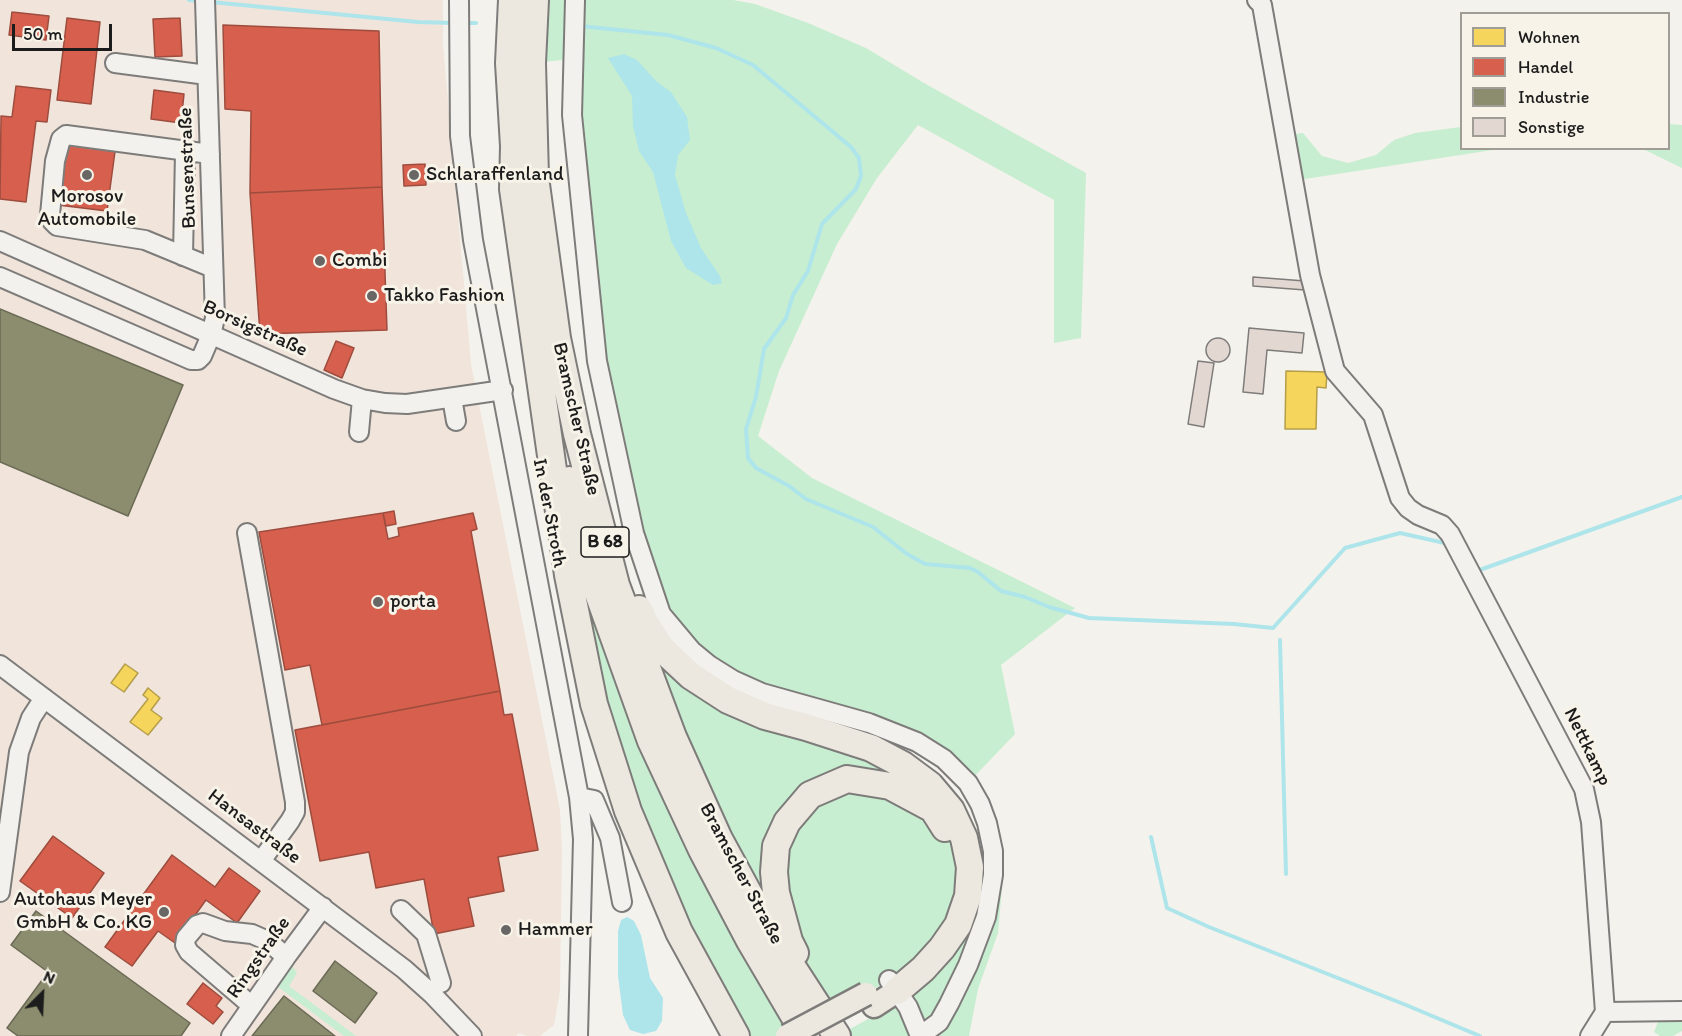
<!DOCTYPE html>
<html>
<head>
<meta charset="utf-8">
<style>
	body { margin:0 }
	#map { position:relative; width:1682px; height:1036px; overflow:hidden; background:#f4f2ec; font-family:Itim,sans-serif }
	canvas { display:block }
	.legend { position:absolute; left:1460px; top:12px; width:210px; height:138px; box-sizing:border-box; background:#f7f3e8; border:2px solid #9f9d96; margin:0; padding:8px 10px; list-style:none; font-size:18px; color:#1c1c1c }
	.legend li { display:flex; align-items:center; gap:12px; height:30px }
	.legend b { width:30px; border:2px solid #9f9d96 }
	.north { position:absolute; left:12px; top:964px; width:60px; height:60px; -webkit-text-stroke:4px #f7f3e8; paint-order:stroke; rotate:24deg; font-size:16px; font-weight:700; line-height:24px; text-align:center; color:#1c1c1c }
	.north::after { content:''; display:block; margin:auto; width:21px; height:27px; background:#1c1c1c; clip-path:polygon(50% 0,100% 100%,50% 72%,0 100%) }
	.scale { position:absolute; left:12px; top:24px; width:100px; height:27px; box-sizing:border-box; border:3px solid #1c1c1c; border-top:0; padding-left:8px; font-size:18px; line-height:21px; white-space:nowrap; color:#1c1c1c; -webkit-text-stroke:4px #f7f3e8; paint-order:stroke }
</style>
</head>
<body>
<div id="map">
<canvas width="1682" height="1036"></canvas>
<ul class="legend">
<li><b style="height:16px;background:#f6d55c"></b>Wohnen</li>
<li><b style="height:16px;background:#d6604d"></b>Handel</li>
<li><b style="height:16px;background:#8c8c6e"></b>Industrie</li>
<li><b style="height:16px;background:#e3d7d2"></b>Sonstige</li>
</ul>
<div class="north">N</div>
<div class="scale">50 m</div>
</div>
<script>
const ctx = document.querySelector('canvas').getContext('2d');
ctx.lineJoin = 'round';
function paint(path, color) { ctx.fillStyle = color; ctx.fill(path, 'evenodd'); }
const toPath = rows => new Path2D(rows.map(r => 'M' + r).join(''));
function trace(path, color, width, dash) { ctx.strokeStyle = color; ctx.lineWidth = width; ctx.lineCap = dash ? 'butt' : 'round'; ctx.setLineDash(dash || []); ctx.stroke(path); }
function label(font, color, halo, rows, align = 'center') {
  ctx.font = font + ' Itim,sans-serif'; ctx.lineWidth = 6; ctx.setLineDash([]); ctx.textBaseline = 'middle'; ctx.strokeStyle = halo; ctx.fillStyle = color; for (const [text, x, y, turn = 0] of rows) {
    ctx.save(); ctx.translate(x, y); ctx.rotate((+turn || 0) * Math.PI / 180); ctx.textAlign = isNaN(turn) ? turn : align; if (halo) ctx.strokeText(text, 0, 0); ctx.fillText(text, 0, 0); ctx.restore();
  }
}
const built = toPath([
	[0,0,443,0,443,45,471,364,560,810,562,848,560,991,554,1025,540,1036,527,1036,519,1033,516,1036,0,1036]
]);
const green = toPath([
	[512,0,733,0,755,4,808,23,866,48,924,83,1086,173,1081,338,1054,343,1054,200,918,125,877,178,837,244,779,371,758,436,812,478,1075,608,1001,665,1015,734,968,783,944,759,733,680,661,614,597,361,573,59,532,63],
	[1669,124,1682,125,1682,168,1643,149,1668,148],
	[1461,127,1462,148,1499,149,1292,181,1284,135,1303,133,1322,156,1348,163,1376,155,1394,140,1415,133],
	[533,340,597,590,750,941,786,1036,736,1036,628,811],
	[604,541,628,581,644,621,871,748,952,839,958,874,953,906,932,943,889,980,866,994,819,1008,719,839],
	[987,823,1004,865,998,933,978,989,969,1036,837,1036,881,1012,958,923,964,838],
	[286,957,297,973,289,986,356,1036,344,1036,269,980],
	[1682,1011,1682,1031,1673,1036,1660,1036,1654,1032,1660,1017]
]);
const water = toPath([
	[624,54,637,60,656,81,671,92,687,117,690,140,678,155,675,175,686,213,701,248,720,276,722,283,713,285,686,268,671,241,653,172,639,151,633,126,632,96,608,58],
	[627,917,634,921,641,935,650,978,663,998,662,1021,656,1031,643,1034,630,1030,623,1015,618,976,618,931,621,920]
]);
const homes = toPath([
	[1286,371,1327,372,1326,388,1317,387,1316,429,1285,429,1286,371],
	[125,664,138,673,124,692,111,683,125,664],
	[148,688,160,698,151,710,162,718,148,735,130,722,148,699,143,695,148,688]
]);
const shops = toPath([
	[12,12,49,16,46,40,9,35,12,12],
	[67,18,100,22,91,104,57,100,67,18],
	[180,18,182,56,155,57,153,19,180,18],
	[223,25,379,31,382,187,250,193,251,111,225,109,223,25],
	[16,86,51,90,47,122,36,121,26,202,0,199,1,116,12,117,16,86],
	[154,90,184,94,181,123,151,119,154,90],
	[66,138,116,144,107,211,58,205,66,138],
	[425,164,426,185,404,186,403,165,425,164],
	[382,187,387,330,260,334,250,193,382,187],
	[336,341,354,348,342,378,324,370,336,341],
	[394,511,396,524,386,526,383,513,394,511],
	[383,513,388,539,399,536,398,528,473,513,477,529,471,531,500,691,322,725,310,665,285,670,259,532,383,513],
	[500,691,504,715,512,714,538,850,498,857,504,891,468,898,474,926,434,934,424,879,376,888,369,852,320,861,295,730,500,691],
	[53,836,104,873,72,918,20,881,53,836],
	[172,855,215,887,229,868,260,891,237,923,206,900,175,943,158,931,132,966,105,947,172,855],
	[203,983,222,998,216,1006,223,1012,213,1024,187,1004,203,983]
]);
const industry = toPath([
	[0,309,183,385,128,516,0,462,0,309],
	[36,911,190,1023,181,1036,18,1036,7,1028,48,972,11,945,36,911],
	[335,961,377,993,355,1023,313,991,335,961],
	[284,996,335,1036,252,1036,284,996]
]);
const stream = toPath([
	[189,0,200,1],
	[211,2,418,22,454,23],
	[465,23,476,23],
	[580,26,668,35,716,48,753,65,851,147,859,158,861,176,856,189,822,224,808,271,793,295,786,318,764,349,756,397,746,429,748,458,756,468,789,486,806,499,873,527,907,554,925,564,970,568,978,572,1001,591,1025,597,1049,607,1089,618,1234,624,1273,628,1345,548,1400,533,1449,544],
	[1477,571,1682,497],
	[1280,640,1286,874],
	[1151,837,1167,908,1209,927,1406,1005,1480,1036]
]);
const building = toPath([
	[1253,277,1305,281,1305,290,1253,286,1253,277],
	[1249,328,1304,333,1302,353,1267,350,1263,394,1243,392,1249,328],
	'1206 350a12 12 0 1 1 24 0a12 12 0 1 1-24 0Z',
	[1198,361,1214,363,1204,427,1188,424,1198,361]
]);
const minor = toPath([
	[459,0,460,136,473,240,579,797,583,839,578,1036],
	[575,0,572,115,597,361,634,533,661,614,692,651,709,665,733,680,762,693,869,723,917,742,944,759,968,783,980,804,987,823,993,851,993,875,986,917,968,965,949,1004,939,1022,920,1036],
	[1257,0,1262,5,1310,275,1335,371,1373,415,1400,498,1408,508,1418,515,1442,525,1450,534,1584,789,1591,822,1605,1012,1590,1036],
	[115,63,207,75],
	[210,154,66,135,61,139,55,161,50,215,52,221,57,226,145,240,213,268],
	[0,241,334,389,362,399,385,403,407,404,503,390],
	[183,256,185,152],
	[0,277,191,360,198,360,202,356,211,335,215,318,205,0],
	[452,398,456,421],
	[359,432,362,399],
	[247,533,295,802,295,812,290,821,261,861],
	[0,665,404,969,432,994,472,1036],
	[579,797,594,800,610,838,622,902],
	[0,892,19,752,31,718,44,698],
	[401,910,426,934,441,983],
	[889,980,908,1007,920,1036],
	[252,1006,189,952,185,945,186,938,197,925,203,923,225,931,252,934,268,941,286,957],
	[1605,1012,1682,1011],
	[231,1036,286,957,323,907]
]);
const major = toPath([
	[874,1006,897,991]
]);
const highway = toPath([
	[512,0,509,63,514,146,513,189,568,575,594,704,628,811,679,932,736,1036],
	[535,0,532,63,535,177,557,338,577,434,616,585,673,737,719,839,769,931,837,1036],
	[569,480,597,590,651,741,702,850,750,941,806,1036],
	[639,609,644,621,662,649,691,676,728,700,765,716,806,727,871,748,903,765,930,785,951,810,964,838,970,867,968,896,958,925,942,948,923,969,897,991],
	[795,953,789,941,776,893,774,872,776,846,787,822,810,795,847,779,890,786,933,809,945,828]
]);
const majorBridge = toPath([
	[787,1036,866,994]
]);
const markers = [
	[87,175,6,"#686765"],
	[414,175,6,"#686765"],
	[320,261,6,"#686765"],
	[372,296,6,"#686765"],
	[378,602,6,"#686765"],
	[164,912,6,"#686765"],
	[506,930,6,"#686765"]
];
const shields = [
	[605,542,48]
];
const shieldNames = [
	["B 68",605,542]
];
const streetNames = [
	["Bunsenstraße",188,168,-92],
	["Borsigstraße",255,329,24],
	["Bramscher Straße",576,419,77],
	["In der Stroth",549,513,79],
	["Nettkamp",1587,747,64],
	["Hansastraße",254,827,37],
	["Bramscher Straße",741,874,62],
	["Ringstraße",259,958,-55]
];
const poiNames = [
	["Schlaraffenland",426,175],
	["Morosov",87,197,"center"],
	["Automobile",87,220,"center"],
	["Combi",332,261],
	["Takko Fashion",384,296],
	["porta",390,602],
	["Autohaus Meyer",152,900,"right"],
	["GmbH & Co. KG",152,923,"right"],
	["Hammer",518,930]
];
paint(built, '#f0e4db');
paint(green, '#c7eed0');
paint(water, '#ade5eb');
paint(homes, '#f6d55c');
trace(homes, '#b59e49', 1.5);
paint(shops, '#d6604d');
trace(shops, '#9e4c3e', 1.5);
paint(industry, '#8c8c6e');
trace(industry, '#6a6a55', 1.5);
trace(stream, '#ade5eb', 4);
paint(building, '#e3d7d2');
trace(building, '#7d7c7a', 1.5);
trace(minor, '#7d7c7a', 22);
trace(major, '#7d7c7a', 27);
trace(highway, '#7d7c7a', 30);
trace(minor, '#f2f1ed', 18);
trace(major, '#ede8df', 22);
trace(highway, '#ede8df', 26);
trace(majorBridge, '#7d7c7a', 27, []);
trace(majorBridge, '#ede8df', 22);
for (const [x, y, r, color] of markers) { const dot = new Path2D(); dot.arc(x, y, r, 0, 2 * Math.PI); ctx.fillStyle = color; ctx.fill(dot); trace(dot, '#f7f3e8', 2); }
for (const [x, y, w] of shields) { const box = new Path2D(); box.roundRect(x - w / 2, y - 15, w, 30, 4.5); ctx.fillStyle = '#f7f3e8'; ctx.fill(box); trace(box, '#1c1c1c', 1.5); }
label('bold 18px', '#1c1c1c', null, shieldNames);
label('20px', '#1c1c1c', '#f7f3e8', streetNames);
label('20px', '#1c1c1c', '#f7f3e8', poiNames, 'left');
</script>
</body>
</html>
